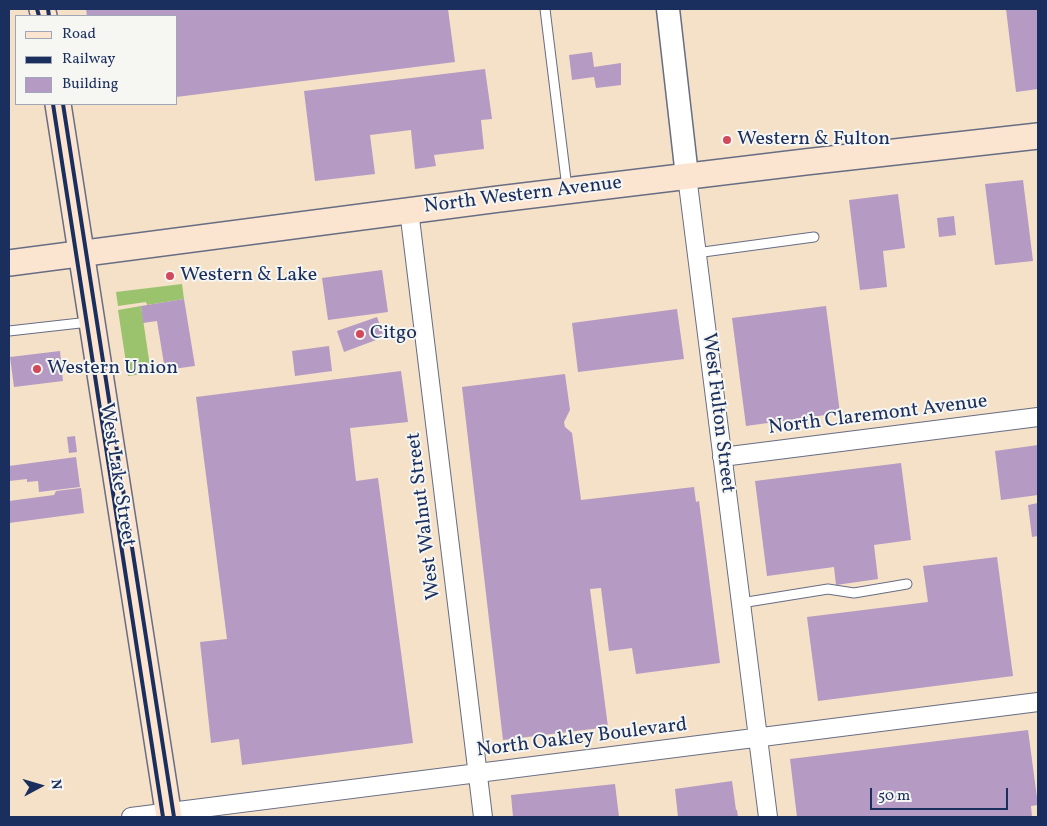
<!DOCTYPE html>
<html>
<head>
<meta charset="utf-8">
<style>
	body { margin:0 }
	#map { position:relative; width:1047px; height:826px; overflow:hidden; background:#f4e1c8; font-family:Vollkorn,serif }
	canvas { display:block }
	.frame { position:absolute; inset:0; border:10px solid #1b2f5e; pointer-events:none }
	.legend { position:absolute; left:15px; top:15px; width:162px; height:90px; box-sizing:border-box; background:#f6f6f2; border:1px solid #9ea6b7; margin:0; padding:6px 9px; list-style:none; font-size:15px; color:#1b2f5e }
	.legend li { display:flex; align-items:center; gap:10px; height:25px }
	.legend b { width:25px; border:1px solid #9ea6b7 }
	.north { position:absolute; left:15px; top:761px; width:50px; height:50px; -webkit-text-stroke:4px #f6f6f2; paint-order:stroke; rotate:84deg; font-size:14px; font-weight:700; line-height:20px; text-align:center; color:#1b2f5e }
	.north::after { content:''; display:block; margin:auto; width:18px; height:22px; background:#1b2f5e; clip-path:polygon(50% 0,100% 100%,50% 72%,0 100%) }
	.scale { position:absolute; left:870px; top:788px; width:138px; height:22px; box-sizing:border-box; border:2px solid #1b2f5e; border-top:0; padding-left:6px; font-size:15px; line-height:18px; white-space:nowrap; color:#1b2f5e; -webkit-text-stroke:4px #f6f6f2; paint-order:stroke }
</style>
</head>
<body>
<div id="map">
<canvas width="1047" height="826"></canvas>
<div class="frame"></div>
<ul class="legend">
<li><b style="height:6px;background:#fce5d0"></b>Road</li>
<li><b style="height:6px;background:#1b2f5e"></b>Railway</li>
<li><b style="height:14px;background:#b59ac3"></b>Building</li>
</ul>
<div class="north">N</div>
<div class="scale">50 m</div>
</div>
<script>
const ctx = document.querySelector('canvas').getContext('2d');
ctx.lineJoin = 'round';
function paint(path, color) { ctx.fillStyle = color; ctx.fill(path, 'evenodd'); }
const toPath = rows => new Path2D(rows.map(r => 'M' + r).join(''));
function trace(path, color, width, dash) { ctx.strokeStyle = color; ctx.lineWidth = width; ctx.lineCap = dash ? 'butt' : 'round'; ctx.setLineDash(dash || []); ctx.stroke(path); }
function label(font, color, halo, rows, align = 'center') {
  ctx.font = font + ' Vollkorn,serif'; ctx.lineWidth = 4; ctx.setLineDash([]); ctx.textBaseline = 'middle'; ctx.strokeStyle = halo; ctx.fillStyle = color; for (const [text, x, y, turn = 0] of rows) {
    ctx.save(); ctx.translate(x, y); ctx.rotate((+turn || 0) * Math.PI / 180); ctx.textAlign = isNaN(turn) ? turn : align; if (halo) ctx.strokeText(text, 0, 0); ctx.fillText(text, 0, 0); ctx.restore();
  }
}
const green = toPath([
	[182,284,184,299,147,305,146,302,118,306,116,292],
	[141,306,151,373,128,376,118,310]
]);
const building = toPath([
	[86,9,448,9,455,62,176,97,176,16,87,16],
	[1006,9,1038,9,1038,89,1016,92],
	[592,52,594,67,621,63,621,85,596,88,594,77,572,80,569,55],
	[485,69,492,119,481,120,484,149,434,155,436,166,415,169,411,130,370,135,375,174,315,181,304,91],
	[1023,180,1033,261,995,265,985,184],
	[898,194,905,248,883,251,887,287,860,290,849,200],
	[954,216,956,235,939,237,937,218],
	[382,270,388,312,328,320,322,278],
	[184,299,195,366,165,370,157,321,143,323,141,306],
	[826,306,840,413,746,426,732,318],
	[677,309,684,359,578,372,572,323],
	[377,317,384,337,344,352,337,331],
	[329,346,332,371,295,376,292,351],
	[60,351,63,381,14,387,10,357],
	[401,371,408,422,350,428,356,481,378,478,413,743,242,765,239,739,211,743,200,642,227,639,196,397],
	[565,374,570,410,564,422,565,427,572,433,581,500,694,487,696,502,699,501,720,663,636,674,632,648,609,651,601,588,590,589,608,727,503,740,462,387],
	[75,436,77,452,69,453,67,437],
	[1038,445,1038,495,1001,500,995,451],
	[76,457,80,487,39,492,38,481,27,482,27,479,9,481,9,466],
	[901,463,911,540,874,545,878,579,836,585,834,567,767,576,755,481],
	[81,488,84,513,9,523,9,501,54,495,56,491],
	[1038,503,1038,536,1032,537,1028,505],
	[997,557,1013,676,818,701,807,617,928,602,923,566],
	[1028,730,1038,805,1031,806,1032,817,797,817,790,759],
	[732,781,736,810,737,810,738,817,678,817,675,789],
	[615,784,619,817,513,817,511,795]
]);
const service = toPath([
	[545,9,567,188],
	[696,253,814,237],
	[9,331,89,322],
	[741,603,828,589,854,593,907,584]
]);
const minor = toPath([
	[687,176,768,817],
	[409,210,483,817],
	[722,457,1038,417],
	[131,817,1038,702]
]);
const tertiary = toPath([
	[668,9,687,176]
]);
const secondary = toPath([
	[42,9,44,16],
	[58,104,169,817],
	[9,263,499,199,805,162,1038,136]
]);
const rail = toPath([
	[37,9,39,16],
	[48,9,49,16],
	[53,104,163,817],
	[63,104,174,817]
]);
const markers = [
	[727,140,5,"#d1495b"],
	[170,276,5,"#d1495b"],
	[360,334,5,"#d1495b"],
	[37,369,5,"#d1495b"]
];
const poiNames = [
	["Western & Fulton",737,140],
	["Western & Lake",180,276],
	["Citgo",370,334],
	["Western Union",47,369]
];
const streetNames = [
	["North Western Avenue",523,196,-7],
	["West Fulton Street",717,413,83],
	["North Claremont Avenue",878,416,-7],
	["West Lake Street",116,475,81],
	["West Walnut Street",425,516,-97],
	["North Oakley Boulevard",582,739,-7]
];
paint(green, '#9bc36e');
paint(building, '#b59ac3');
trace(service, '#676d83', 11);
trace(minor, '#676d83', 20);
trace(tertiary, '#676d83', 25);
trace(secondary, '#676d83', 28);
trace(service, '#fff', 9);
trace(minor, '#fff', 18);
trace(tertiary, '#fff', 22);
trace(secondary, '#fce5d0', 25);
trace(rail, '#1b2f5e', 4);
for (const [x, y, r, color] of markers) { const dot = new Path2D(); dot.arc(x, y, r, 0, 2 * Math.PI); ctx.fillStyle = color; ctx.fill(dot); trace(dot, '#f6f6f2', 2); }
label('20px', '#1b2f5e', '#f6f6f2', poiNames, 'left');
label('20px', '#1b2f5e', '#f6f6f2', streetNames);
</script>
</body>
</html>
